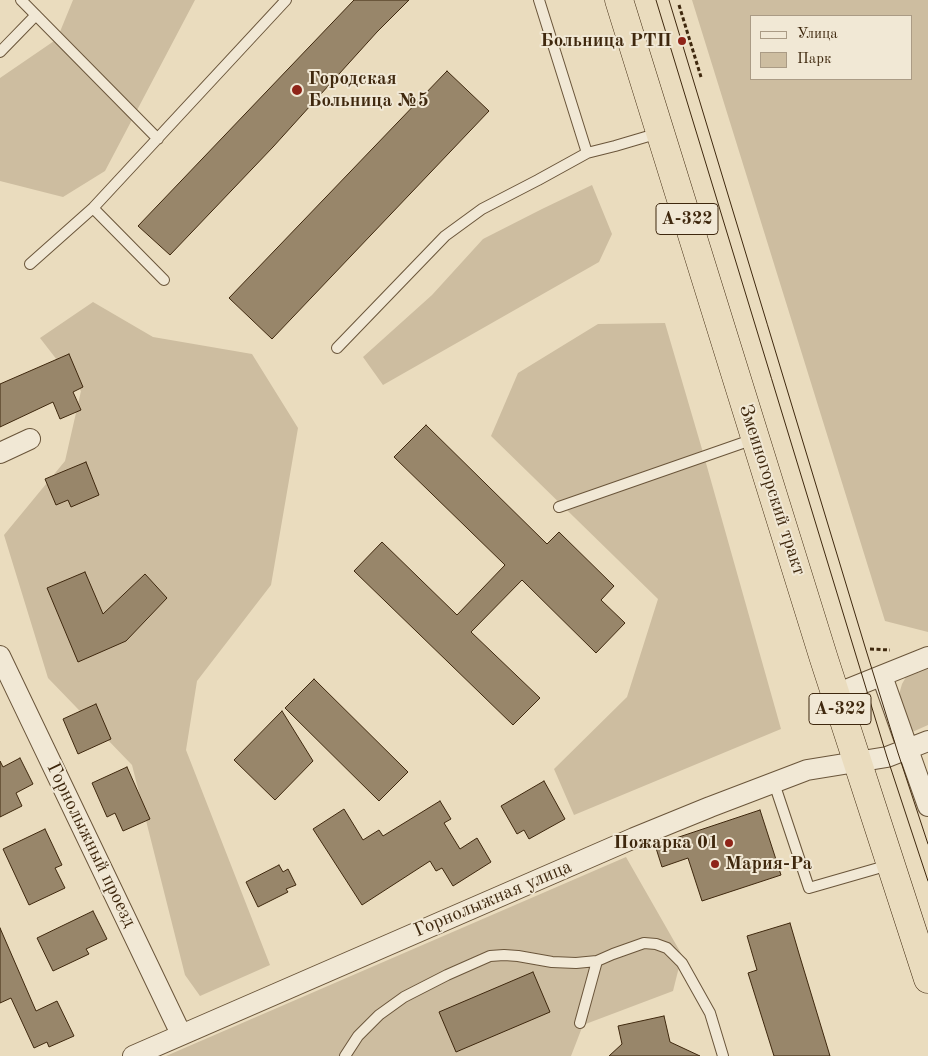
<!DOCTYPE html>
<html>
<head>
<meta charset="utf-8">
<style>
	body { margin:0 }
	#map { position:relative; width:928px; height:1056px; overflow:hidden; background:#eadcbe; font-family:"Old Standard TT",serif }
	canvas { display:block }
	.legend { position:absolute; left:750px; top:15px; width:162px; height:65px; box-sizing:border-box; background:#f1e8d5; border:1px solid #aa9b85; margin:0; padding:6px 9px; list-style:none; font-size:15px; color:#3f280e }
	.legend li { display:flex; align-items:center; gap:10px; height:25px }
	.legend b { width:25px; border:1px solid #aa9b85 }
</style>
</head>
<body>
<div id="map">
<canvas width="928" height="1056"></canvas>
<ul class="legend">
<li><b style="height:6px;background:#f1e8d5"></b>Улица</li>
<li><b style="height:14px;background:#cdbda0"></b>Парк</li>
</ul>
</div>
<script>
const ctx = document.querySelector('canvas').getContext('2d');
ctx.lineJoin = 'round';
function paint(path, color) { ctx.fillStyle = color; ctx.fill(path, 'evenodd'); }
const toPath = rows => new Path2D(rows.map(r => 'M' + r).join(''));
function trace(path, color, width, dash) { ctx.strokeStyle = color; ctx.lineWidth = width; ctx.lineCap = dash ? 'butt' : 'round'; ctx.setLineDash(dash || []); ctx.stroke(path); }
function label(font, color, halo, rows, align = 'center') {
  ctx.font = font + ' "Old Standard TT",serif'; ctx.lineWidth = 4; ctx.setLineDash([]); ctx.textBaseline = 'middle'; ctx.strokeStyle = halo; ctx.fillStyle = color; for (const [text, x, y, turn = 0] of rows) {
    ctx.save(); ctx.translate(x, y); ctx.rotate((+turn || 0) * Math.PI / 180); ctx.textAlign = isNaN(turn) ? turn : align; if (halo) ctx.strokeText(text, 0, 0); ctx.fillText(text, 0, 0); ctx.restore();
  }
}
const green = toPath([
	[73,0,195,0,105,171,63,197,0,181,0,78,57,39],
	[692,0,928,0,928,632,885,621],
	[752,16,912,16,912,79,752,79],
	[592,185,612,234,599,262,383,385,363,357,432,295,483,239,542,209],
	[93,302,153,337,252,354,298,428,271,585,197,681,186,750,270,965,200,996,185,975,132,765,48,678,4,535,65,461,81,391,40,338],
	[665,323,704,456,781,729,574,815,554,769,627,697,658,599,491,436,518,373,598,324],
	[928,665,928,725,910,733,899,697,900,691,902,684,906,677,914,672],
	[626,857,682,955,673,991,583,1025,571,1056,166,1056]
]);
const building = toPath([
	[354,0,409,0,377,32,273,147,170,255,138,226,354,0],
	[447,71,489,111,272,339,229,298,447,71],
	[69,354,83,387,73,392,81,410,60,419,53,402,0,427,0,384,69,354],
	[426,425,547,544,559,532,614,586,601,600,625,623,596,653,522,580,471,632,540,698,513,725,354,571,382,542,457,615,505,565,394,457,426,425],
	[86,462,99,495,71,507,68,500,56,505,45,479,86,462],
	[85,572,103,614,145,574,167,598,126,641,78,662,47,588,85,572],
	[314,679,408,772,379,801,285,708,314,679],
	[96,704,111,739,78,754,63,719,96,704],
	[282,711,313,761,275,800,234,760,282,711],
	[20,758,33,784,16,793,22,806,0,817,0,761,3,767,20,758],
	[127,767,150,819,123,831,115,813,107,817,92,783,127,767],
	[544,781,565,819,529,839,524,830,517,834,501,806,544,781],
	[440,801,451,819,444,823,460,849,477,838,491,862,453,886,442,868,436,871,430,861,362,905,313,829,344,809,363,840,379,830,383,836,440,801],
	[760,810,781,875,702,901,688,858,662,867,655,845,760,810],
	[45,829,62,865,55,868,65,888,29,905,3,849,45,829],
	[279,865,283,872,288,869,296,885,286,889,288,892,258,907,246,882,279,865],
	[93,911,107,939,86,949,89,954,53,971,37,938,93,911],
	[790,923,800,957,830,1056,774,1056,748,973,757,970,747,936,790,923],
	[0,928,36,1011,57,1001,74,1036,49,1047,47,1042,34,1048,11,998,0,1003,0,928],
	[533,972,550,1012,456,1052,439,1012,533,972],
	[664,1016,670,1042,700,1056,609,1056,622,1044,618,1026,664,1016]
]);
const path = toPath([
	[679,5,701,77],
	[870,649,890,650]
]);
const lane = toPath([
	[21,0,158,139],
	[0,52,36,15],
	[587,153,615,146,659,133],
	[93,208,164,280],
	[30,264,93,208,286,0],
	[337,348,445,236,482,209,538,180,587,153,539,0],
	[559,507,754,439],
	[774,783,809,888,889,865],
	[580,1023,597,961],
	[345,1056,358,1036,379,1015,404,997,447,975,490,956,504,955,518,956,552,962,576,963,597,961,613,954,644,943,656,944,667,948,682,963,710,1013,723,1056]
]);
const street = toPath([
	[0,453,30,439],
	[0,656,181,1034],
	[882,676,928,806],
	[836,694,928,657],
	[133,1056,634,838,710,807,807,770,887,757,928,741]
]);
const highway = toPath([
	[619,0,824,659,928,979]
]);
const tram = toPath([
	[656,0,887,757,928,881],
	[669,0,866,650,898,753,928,844]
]);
const markers = [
	[682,41,5,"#8f2418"],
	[297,90,6,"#8f2418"],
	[729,843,5,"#8f2418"],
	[715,864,5,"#8f2418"]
];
const shields = [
	[687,219,62],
	[840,709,62]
];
const shieldNames = [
	["А-322",687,219],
	["А-322",840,709]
];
const poiNames = [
	["Больница РТП",672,41],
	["Городская",308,79,"left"],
	["Больница №5",308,101,"left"],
	["Пожарка 01",719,843],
	["Мария-Ра",725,864,"left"]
];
const streetNames = [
	["Змеиногорский тракт",772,490,72],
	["Горнолыжный проезд",91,845,64],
	["Горнолыжная улица",493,899,-23]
];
paint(green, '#cdbda0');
paint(building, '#98866a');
trace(building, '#3f280e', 1);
trace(lane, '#6a553a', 12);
trace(street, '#6a553a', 22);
trace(highway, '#3f280e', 29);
trace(path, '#3f280e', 3, [4, 2.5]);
trace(lane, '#f1e8d5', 10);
trace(street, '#f1e8d5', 20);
trace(highway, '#eadcbe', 28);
trace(tram, '#3f280e', 1);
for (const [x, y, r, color] of markers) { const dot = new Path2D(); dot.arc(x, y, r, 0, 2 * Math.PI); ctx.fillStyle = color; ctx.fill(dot); trace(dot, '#f1e8d5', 2); }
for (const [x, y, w] of shields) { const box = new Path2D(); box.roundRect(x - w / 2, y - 15.5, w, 31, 4); ctx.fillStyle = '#f1e8d5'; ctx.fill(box); trace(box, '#3f280e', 1); }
label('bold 18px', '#3f280e', null, shieldNames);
label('bold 19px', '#3f280e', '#f1e8d5', poiNames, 'right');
label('19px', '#3f280e', '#f1e8d5', streetNames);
</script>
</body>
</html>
